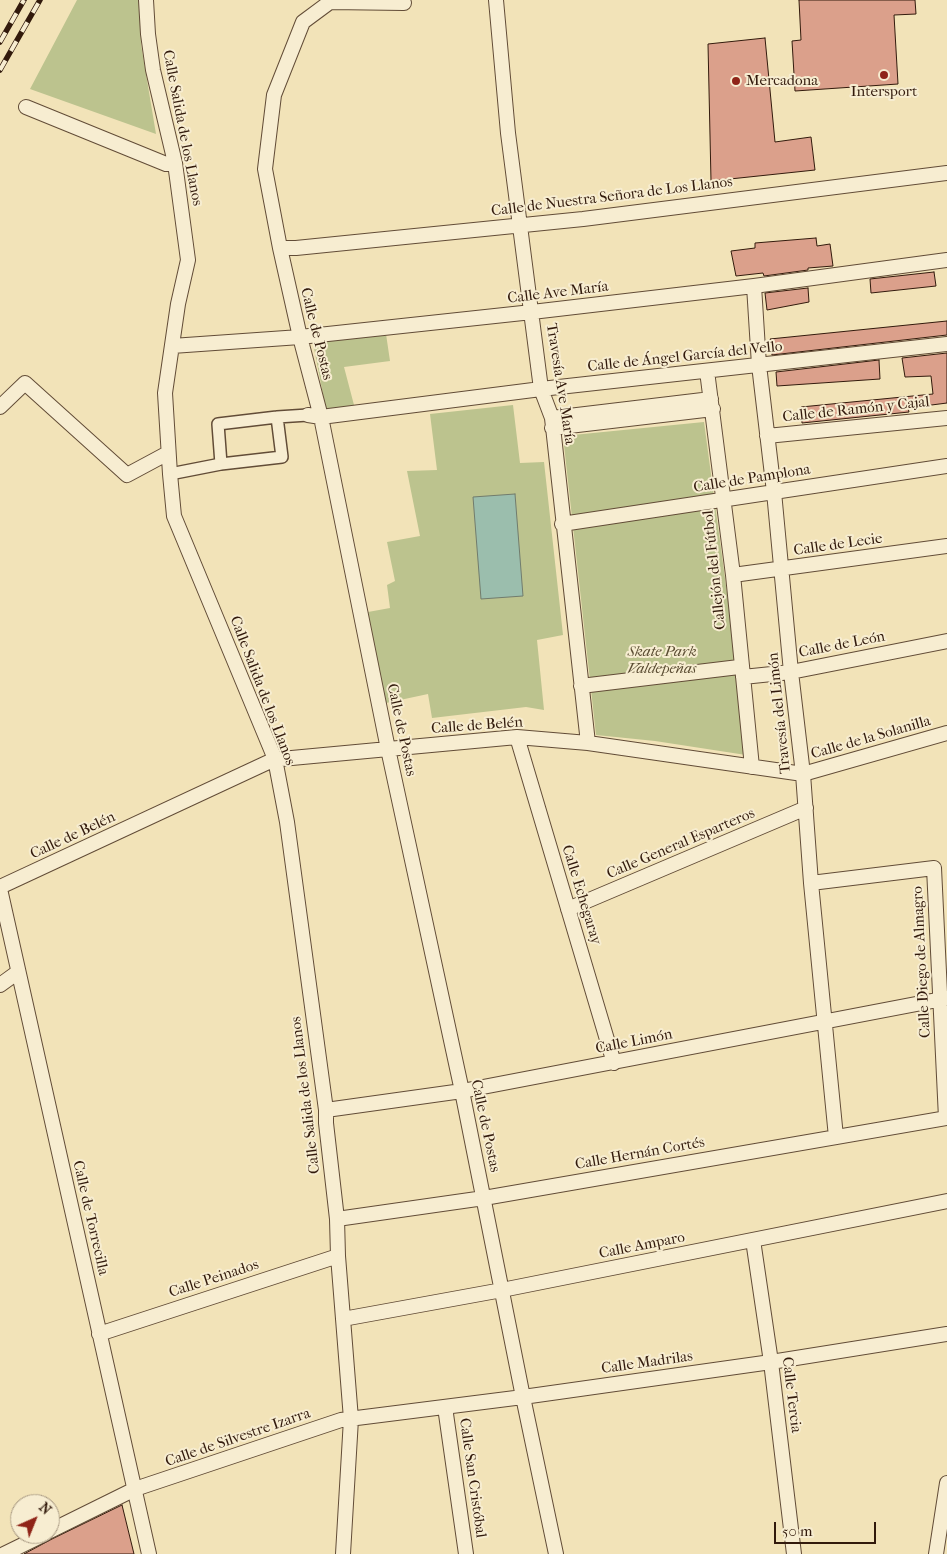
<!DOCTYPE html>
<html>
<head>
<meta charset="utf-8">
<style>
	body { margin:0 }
	#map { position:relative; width:947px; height:1554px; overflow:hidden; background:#f2e3b8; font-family:"IM FELL French Canon",serif }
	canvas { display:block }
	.north { position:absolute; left:10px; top:1494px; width:50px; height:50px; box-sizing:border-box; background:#f7edd1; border:1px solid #a89982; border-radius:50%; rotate:44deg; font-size:14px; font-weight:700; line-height:20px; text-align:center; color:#321a0c }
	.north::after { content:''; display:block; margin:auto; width:18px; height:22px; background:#8f2418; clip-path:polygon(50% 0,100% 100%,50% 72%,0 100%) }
	.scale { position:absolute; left:774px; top:1522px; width:102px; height:22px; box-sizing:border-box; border:2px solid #321a0c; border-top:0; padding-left:6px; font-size:15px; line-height:18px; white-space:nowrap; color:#321a0c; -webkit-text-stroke:4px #f7edd1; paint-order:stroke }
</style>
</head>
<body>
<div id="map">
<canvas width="947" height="1554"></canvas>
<div class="north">N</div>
<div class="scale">50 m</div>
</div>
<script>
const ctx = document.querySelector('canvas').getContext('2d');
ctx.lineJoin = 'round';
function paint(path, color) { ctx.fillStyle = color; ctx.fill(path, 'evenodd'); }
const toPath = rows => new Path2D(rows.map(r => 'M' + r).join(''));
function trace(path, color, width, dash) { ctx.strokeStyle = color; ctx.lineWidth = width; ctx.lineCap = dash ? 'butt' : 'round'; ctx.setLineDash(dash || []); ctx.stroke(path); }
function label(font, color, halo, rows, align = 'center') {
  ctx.font = font + ' "IM FELL French Canon",serif'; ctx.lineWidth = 4; ctx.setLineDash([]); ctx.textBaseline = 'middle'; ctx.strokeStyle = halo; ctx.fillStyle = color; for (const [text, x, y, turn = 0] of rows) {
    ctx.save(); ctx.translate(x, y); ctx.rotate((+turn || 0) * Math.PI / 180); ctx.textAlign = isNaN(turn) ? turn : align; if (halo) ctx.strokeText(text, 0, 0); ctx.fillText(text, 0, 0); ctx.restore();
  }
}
const green = toPath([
	[77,0,140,0,141,44,156,134,30,89],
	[386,334,390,361,344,367,354,405,326,410,313,343],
	[513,405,520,463,544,462,563,635,537,640,544,710,526,707,432,718,428,694,386,703,368,612,390,608,387,585,395,581,387,542,420,536,407,471,437,470,430,414],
	[704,422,744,720,746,755,655,741,596,735,563,436]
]);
const water = toPath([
	[515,494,523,596,481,599,473,497,515,494]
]);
const building = toPath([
	[799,0,915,0,916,14,894,15,898,84,795,91,792,41,801,40,799,0],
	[765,38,775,142,811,137,815,170,711,181,708,44,765,38],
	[816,238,817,246,830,244,833,266,808,268,808,270,764,276,763,273,736,276,731,251,755,248,755,243,816,238],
	[934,272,936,286,871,293,870,279,934,272],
	[808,288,809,302,767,310,765,293,808,288],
	[947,321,947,335,772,355,770,339,947,321],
	[947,353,947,403,908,408,909,412,802,423,801,407,933,394,931,376,905,377,902,358,947,353],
	[879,360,880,379,777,386,776,372,879,360],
	[122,1505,134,1554,24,1554,52,1539,122,1505]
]);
const pedestrian = toPath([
	[277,417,282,457,221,464,218,424,277,417,308,415],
	[170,474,221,464]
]);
const minor = toPath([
	[146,0,148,34,153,70,175,163,188,260,178,304,165,393,170,474,174,516,275,759,287,822,326,1110,326,1123,337,1219,338,1256,351,1419,343,1554],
	[496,0,508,133,541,389,552,418,588,743],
	[404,3,330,2,303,22,274,95,265,169,280,248,300,337,321,417,388,749,462,1091,523,1397,556,1554],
	[26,107,166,164,175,163],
	[280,248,296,248,583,219,947,173],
	[754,286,759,365,774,492,791,672,803,774,811,883,836,1137],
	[172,346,300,337,532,312,754,286,947,260],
	[707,371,733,575,752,767],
	[0,407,25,383,127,475,168,453],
	[308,415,321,417,541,389,947,344],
	[552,418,711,399],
	[552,428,713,409],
	[767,436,947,418],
	[562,524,947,466],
	[733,575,947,546],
	[743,677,791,672,947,641],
	[581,686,739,667,742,666],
	[517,737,614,1063],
	[811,883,934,868,946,1118],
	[0,887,275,759,281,759,517,737,588,743,803,774,947,733],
	[0,889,149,1554],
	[568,909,806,808],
	[0,985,18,972],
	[326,1110,462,1091,947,998],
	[337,1219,484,1198,947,1118],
	[753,1240,771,1362,794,1554],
	[343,1319,502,1290,947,1201],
	[99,1334,338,1256],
	[445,1407,466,1554],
	[50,1531,135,1489,341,1420,523,1397,771,1362,947,1334],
	[4,1554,45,1534],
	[936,1554,947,1483]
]);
const rail = toPath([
	[0,42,24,0],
	[0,70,40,0]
]);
const markers = [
	[884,75,5,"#8f2418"],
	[736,81,5,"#8f2418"]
];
const poiNames = [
	["Mercadona",746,81],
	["Intersport",884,92,"center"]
];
const streetNames = [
	["Calle Salida de los Llanos",182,128,79],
	["Calle de Nuestra Señora de Los Llanos",612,197,-7],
	["Calle Ave María",558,293,-7],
	["Calle de Postas",316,334,76],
	["Calle de Ángel García del Vello",685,357,-6],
	["Travesía Ave María",560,384,81],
	["Calle de Ramón y Cajal",856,410,-6],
	["Calle de Pamplona",752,479,-9],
	["Calle de Lecie",838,545,-8],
	["Callejón del Fútbol",715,570,-96],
	["Calle de León",842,645,-11],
	["Calle Salida de los Llanos",262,691,69],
	["Travesía del Limón",780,713,-96],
	["Calle de Belén",477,726,-4],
	["Calle de Postas",401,730,78],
	["Calle de la Solanilla",871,738,-16],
	["Calle de Belén",73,836,-25],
	["Calle General Esparteros",681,844,-23],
	["Calle Echegaray",581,895,73],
	["Calle Diego de Almagro",922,962,-93],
	["Calle Limón",634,1042,-11],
	["Calle Salida de los Llanos",306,1095,-97],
	["Calle de Postas",485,1126,78],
	["Calle Hernán Cortés",640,1154,-10],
	["Calle de Torrecilla",90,1218,77],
	["Calle Amparo",642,1246,-11],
	["Calle Peinados",214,1279,-18],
	["Calle Madrilas",647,1363,-8],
	["Calle Tercia",791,1395,83],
	["Calle de Silvestre Izarra",238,1438,-19],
	["Calle San Cristóbal",472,1478,82]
];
const parkNames = [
	["Skate Park",662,652],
	["Valdepeñas",662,669]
];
paint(green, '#bcc38e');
paint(water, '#9bbead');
trace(water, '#717c6d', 1);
paint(building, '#dba08b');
trace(building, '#321a0c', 1);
trace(pedestrian, '#624c37', 14);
trace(minor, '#624c37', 16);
trace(pedestrian, '#f7edd1', 11);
trace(minor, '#f7edd1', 14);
trace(rail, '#321a0c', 5.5);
trace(rail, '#f7edd1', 4, [11]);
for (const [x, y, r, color] of markers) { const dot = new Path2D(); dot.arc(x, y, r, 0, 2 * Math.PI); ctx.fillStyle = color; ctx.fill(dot); trace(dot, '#f7edd1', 2); }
label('15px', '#321a0c', '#f7edd1', poiNames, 'left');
label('15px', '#321a0c', '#f7edd1', streetNames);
label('italic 15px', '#5b4d33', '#f7edd1', parkNames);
</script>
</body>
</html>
